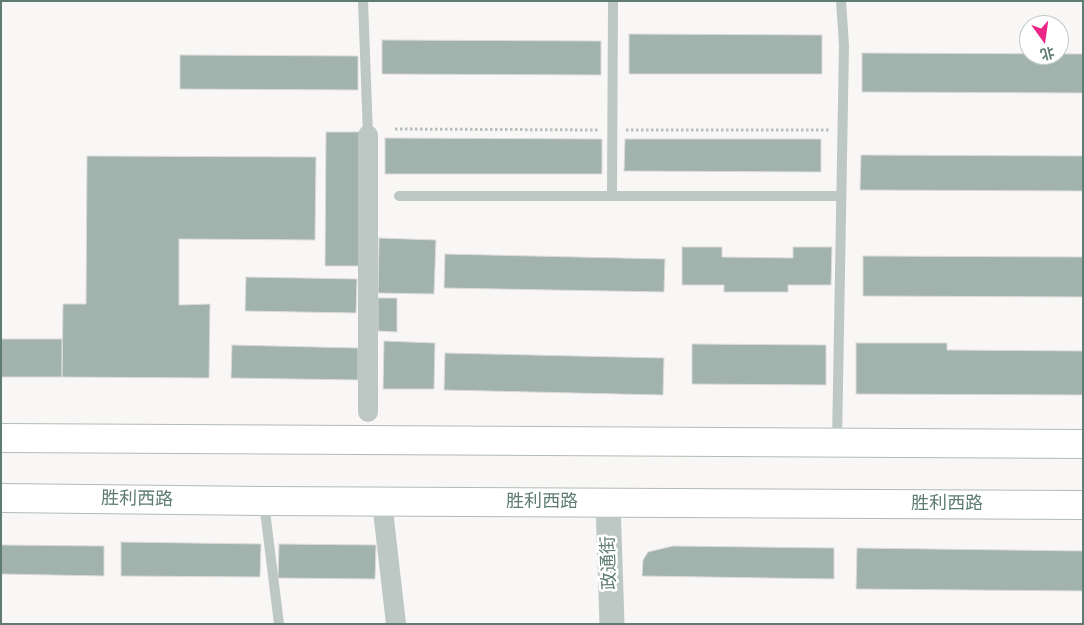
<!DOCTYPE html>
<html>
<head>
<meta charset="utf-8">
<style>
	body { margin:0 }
	#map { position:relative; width:1084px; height:625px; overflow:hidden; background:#f9f7f6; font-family:Jost,"Noto Sans SC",sans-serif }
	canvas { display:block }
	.frame { position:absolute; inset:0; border:2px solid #5e7c74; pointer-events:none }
	.north { position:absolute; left:1019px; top:15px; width:50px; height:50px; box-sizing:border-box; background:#fff; border:1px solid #bfcbc7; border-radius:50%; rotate:166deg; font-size:14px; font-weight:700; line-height:20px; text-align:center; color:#5e7c74 }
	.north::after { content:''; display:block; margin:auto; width:18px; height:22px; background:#ea2686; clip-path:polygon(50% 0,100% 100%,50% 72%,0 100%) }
</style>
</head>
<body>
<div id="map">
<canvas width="1084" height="625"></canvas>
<div class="frame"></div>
<div class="north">北</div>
</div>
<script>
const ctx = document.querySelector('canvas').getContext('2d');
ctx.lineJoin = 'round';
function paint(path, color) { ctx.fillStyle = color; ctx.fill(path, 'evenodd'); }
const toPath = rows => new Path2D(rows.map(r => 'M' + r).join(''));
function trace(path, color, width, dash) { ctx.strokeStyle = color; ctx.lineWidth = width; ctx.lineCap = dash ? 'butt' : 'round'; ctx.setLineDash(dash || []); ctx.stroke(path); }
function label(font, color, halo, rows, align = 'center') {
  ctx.font = font + ' Jost,"Noto Sans SC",sans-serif'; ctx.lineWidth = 5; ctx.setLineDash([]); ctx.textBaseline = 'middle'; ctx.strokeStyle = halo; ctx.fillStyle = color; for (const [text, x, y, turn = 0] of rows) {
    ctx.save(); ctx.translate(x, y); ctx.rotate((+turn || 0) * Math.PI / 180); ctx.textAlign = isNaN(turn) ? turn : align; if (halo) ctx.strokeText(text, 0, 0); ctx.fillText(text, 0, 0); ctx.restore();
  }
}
const building = toPath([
	[629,34,822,35,822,74,629,74,629,34],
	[382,40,601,41,601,75,382,74,382,40],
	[862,53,1083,54,1083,93,862,92,862,53],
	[180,55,358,56,358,90,180,89,180,55],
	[326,132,366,132,365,266,325,266,326,132],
	[385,138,602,139,602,174,385,174,385,138],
	[625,139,821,139,821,172,624,171,625,139],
	[861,155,1083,156,1083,191,860,190,861,155],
	[87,156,316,157,315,240,179,239,179,305,210,304,209,378,62,377,63,304,86,304,87,156],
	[379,238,436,240,434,294,378,293,379,238],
	[682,247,722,247,722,257,793,258,793,247,832,247,831,285,788,285,788,292,724,292,724,285,682,285,682,247],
	[445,254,665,259,664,292,444,288,445,254],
	[863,256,1083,257,1083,297,863,296,863,256],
	[246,277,357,279,356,313,245,311,246,277],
	[378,298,397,298,397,332,378,331,378,298],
	[1,339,62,339,62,377,1,377,1,339],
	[384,341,435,343,434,389,383,389,384,341],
	[856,343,947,343,947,350,1083,351,1083,395,856,394,856,343],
	[692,344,826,345,826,385,692,384,692,344],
	[232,345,358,348,358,380,231,378,232,345],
	[445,353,664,358,663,395,444,390,445,353],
	[121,542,261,544,260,577,121,576,121,542],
	[279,544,376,545,375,579,278,578,279,544],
	[1,545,104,546,104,576,1,574,1,545],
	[673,546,834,548,834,579,642,576,643,560,648,552,673,546],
	[857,548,1083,551,1083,591,856,589,857,548]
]);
const path = toPath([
	[395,129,600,130],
	[626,130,830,130]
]);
const service = toPath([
	[363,1,368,135],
	[399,196,841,196],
	[612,196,613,1],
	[837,442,844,45,841,1],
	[264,503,279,624]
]);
const minor = toPath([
	[368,412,368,135],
	[382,502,396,624]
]);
const tertiary = toPath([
	[608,503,612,624]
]);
const secondary = toPath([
	[1,438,1083,444],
	[1,498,264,501,1083,505]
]);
const streetNames = [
	["胜利西路",137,500,1],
	["胜利西路",542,503],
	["胜利西路",947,505],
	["政通街",610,563,-92]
];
paint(building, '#a2b3ae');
trace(building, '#dbd9d9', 1);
trace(secondary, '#b0bcb9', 30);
trace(path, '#b8bfbd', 3, [2.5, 2.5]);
trace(service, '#bdc7c4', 10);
trace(minor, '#bdc7c4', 20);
trace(tertiary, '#bdc7c4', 25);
trace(secondary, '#fff', 28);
label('18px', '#5e7c74', '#fff', streetNames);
</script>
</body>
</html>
